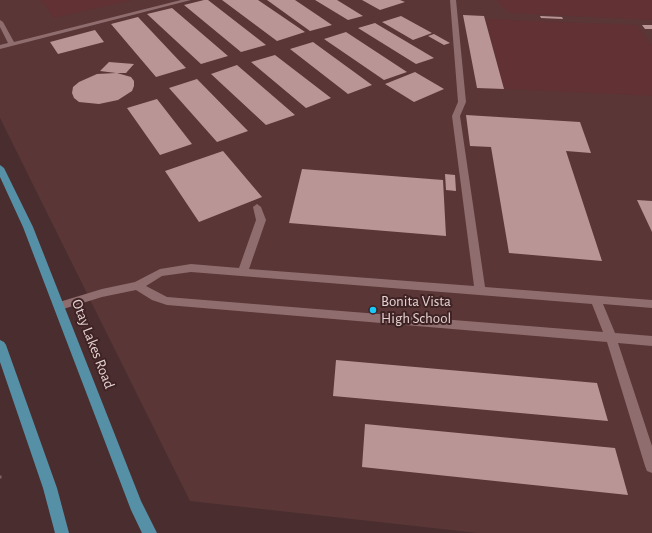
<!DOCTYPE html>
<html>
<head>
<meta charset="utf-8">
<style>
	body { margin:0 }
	canvas { display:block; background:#4a2d2e }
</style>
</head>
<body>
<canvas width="652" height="533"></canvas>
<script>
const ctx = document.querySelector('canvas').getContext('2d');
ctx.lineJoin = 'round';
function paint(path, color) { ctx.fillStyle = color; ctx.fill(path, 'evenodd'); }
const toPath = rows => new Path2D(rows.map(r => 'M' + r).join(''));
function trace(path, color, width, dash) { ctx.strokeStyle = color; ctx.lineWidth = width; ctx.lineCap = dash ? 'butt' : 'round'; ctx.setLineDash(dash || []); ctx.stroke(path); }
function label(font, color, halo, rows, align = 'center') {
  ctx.font = font + ' "Alegreya Sans",sans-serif'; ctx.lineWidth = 4; ctx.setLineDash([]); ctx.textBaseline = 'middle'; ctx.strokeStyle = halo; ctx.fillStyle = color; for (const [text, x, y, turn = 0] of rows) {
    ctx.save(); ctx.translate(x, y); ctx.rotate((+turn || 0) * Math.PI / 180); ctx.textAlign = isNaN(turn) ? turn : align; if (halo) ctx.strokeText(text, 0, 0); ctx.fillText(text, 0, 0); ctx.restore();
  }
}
const built = toPath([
	[0,0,652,0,652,533,478,533,190,501,0,118]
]);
const green = toPath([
	[41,0,132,0,54,18],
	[496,0,652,0,652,20,509,13],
	[486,19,637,25,652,46,652,96,504,89]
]);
const building = toPath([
	[204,0,208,0,266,45,241,52,184,5],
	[222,0,258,0,305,32,277,41],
	[267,0,295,0,332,25,310,31],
	[315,0,337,0,363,16,348,20],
	[362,0,400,0,405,2,380,10],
	[172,8,228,56,201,64,147,14],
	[463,15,484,16,504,89,477,88],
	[401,16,432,33,413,40,382,22],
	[540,16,562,17,563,19,541,18],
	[138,17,186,68,156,77,111,24],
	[375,23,434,58,416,64,358,28],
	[642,25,652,25,652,29,645,29],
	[95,30,104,42,58,54,50,42],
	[346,32,407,72,384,80,324,39],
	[434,34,450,43,444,45,428,36],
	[313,42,372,85,348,94,290,49],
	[275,55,331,98,306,108,251,62],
	[109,62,134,64,126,73,117,73,131,77,134,81,134,86,132,91,118,100,99,104,79,102,74,98,72,93,73,87,79,82,97,74,116,73,100,71],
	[237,65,295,115,266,125,211,74],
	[415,72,444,89,414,102,385,84],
	[197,79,248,131,217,142,169,88],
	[157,99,192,144,160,155,127,108],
	[466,115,580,122,591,153,566,151,602,261,509,253,491,147,470,146],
	[223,151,262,197,199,222,165,171],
	[302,169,443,180,446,236,289,223],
	[445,174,455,175,456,191,446,190],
	[637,200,652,201,652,232],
	[336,360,597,383,608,421,333,396],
	[365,424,615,448,628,495,362,467]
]);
const path = toPath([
	[0,477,2,477]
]);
const lane = toPath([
	[181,0,191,0,0,49,0,45,8,43,0,27,0,20,3,22,14,42,181,0],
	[450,0,456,0,466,102,460,116,485,287,652,300,652,308,603,304,615,333,652,336,652,346,618,343,652,446,652,473,647,471,645,466,607,342,167,305,152,300,136,290,102,297,60,310,56,309,55,306,56,303,102,289,135,282,160,269,191,264,239,268,256,220,253,207,257,204,261,207,266,220,249,269,474,286,452,116,458,102,450,0],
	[191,272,592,304,603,332,167,297,146,286,162,276,191,272]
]);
const primary = toPath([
	[0,165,4,168,33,227,141,501,157,533,142,533,131,510,23,227,0,177,0,165],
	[0,340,4,342,6,345,57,488,69,533,55,533,43,488,0,362,0,340]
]);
const markers = [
	[373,310,4,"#18cafc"]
];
const poiNames = [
	["Bonita Vista",381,301],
	["High School",381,318]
];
const streetNames = [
	["Otay Lakes Road",93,344,69]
];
paint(built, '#5a3637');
paint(green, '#613134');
paint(building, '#b99596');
trace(path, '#7e6565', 3, [1.5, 4]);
paint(lane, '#8f6d6e');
paint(primary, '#5590a7');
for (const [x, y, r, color] of markers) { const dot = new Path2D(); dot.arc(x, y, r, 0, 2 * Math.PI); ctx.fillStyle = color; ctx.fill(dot); trace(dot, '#3f2324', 1.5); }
label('15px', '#e5d2d2', '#3f2324', poiNames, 'left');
label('15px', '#e5d2d2', '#3f2324', streetNames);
</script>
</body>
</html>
